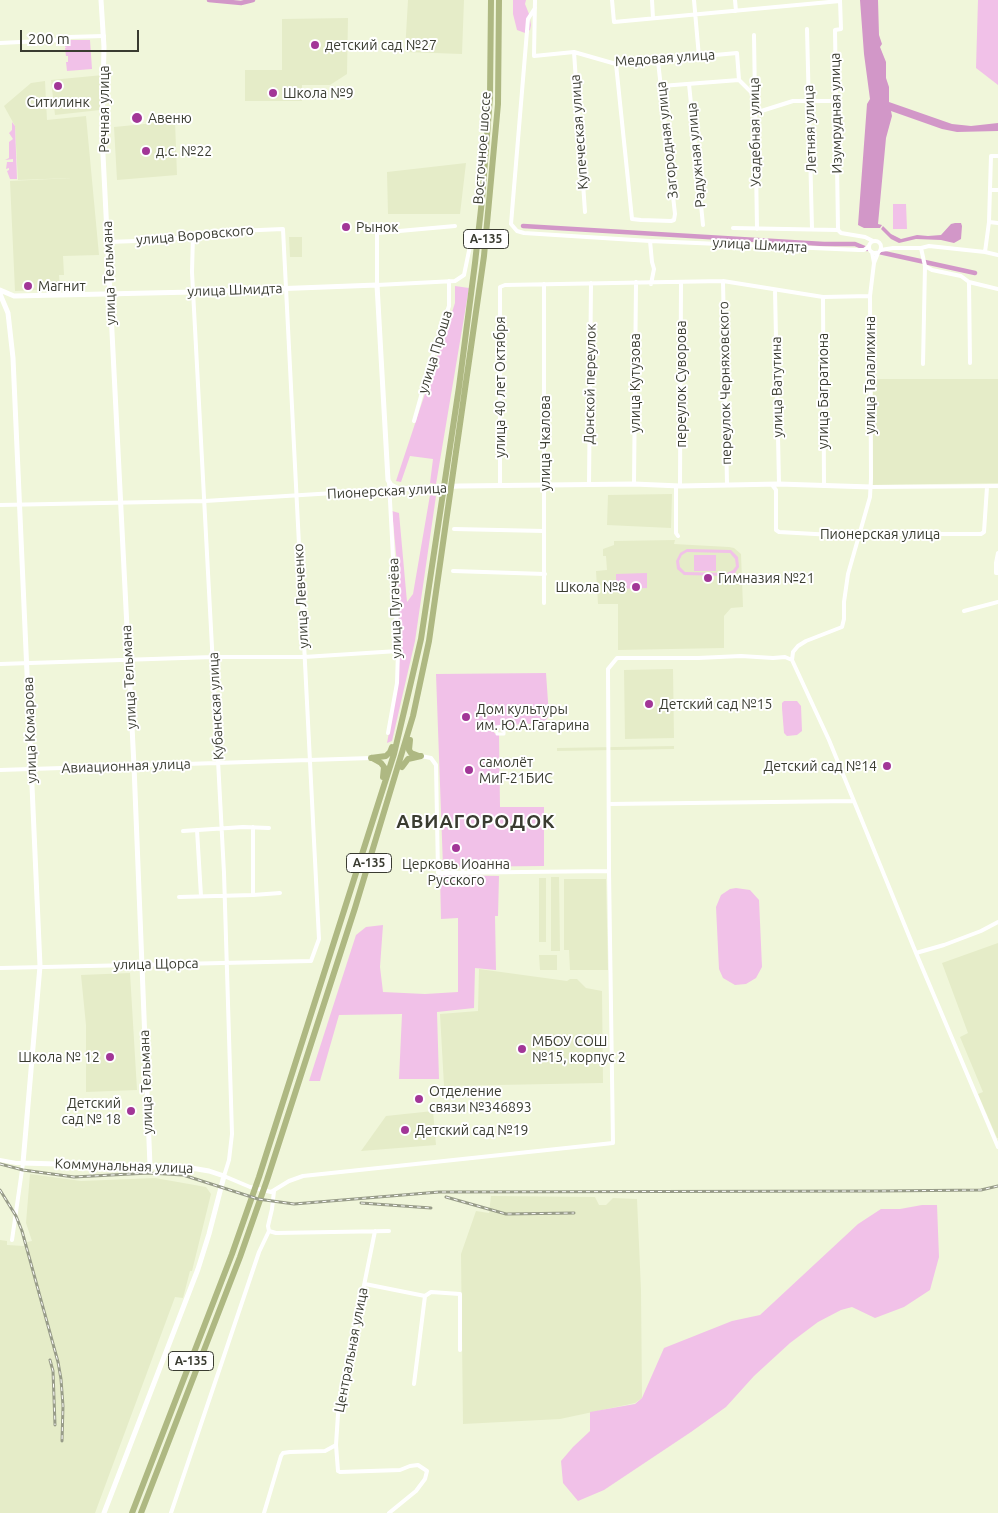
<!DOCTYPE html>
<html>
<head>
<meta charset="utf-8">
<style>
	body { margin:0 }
	#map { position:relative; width:998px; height:1513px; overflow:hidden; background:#f0f6da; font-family:Ubuntu,sans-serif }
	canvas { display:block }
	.scale { position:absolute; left:20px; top:30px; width:119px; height:22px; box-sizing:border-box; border:2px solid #3a3c31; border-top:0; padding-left:6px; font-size:15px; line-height:18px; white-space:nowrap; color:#3a3c31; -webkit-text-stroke:4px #fff; paint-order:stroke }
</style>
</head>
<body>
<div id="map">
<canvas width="998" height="1513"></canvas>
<div class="scale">200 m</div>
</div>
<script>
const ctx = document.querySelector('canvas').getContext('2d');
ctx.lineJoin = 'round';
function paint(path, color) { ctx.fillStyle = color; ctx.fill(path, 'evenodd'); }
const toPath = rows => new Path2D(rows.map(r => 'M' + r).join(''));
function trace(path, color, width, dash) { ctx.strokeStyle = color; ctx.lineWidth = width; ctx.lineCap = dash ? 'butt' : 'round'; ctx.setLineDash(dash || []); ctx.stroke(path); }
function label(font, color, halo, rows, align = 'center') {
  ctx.font = font + ' Ubuntu,sans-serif'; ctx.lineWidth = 4; ctx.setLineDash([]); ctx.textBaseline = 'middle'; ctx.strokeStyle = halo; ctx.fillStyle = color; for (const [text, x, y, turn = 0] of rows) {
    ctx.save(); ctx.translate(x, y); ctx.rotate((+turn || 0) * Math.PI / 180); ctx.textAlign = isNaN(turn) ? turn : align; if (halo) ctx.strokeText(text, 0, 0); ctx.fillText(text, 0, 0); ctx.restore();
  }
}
const built = toPath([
	[408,0,464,0,462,54,405,52],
	[348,18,347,74,330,85,302,85,302,101,245,101,245,70,282,70,282,19],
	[103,75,100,110,55,115,51,80],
	[45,81,47,120,86,116,99,255,63,256,64,275,59,275,60,289,15,291,10,181,72,178,18,180,15,126,4,106,31,83],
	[175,121,177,175,117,180,114,127],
	[466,163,460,214,388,214,387,172],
	[289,237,302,237,302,257,290,257],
	[873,379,998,379,998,483,873,485],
	[672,494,671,528,607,525,608,495],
	[675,540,674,544,729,547,734,548,741,554,743,607,731,608,724,616,724,648,618,650,618,604,598,604,596,571,607,570,606,556,603,556,603,549,614,545,614,541],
	[673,669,674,738,625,739,624,670],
	[674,746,674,749,557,751,557,748],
	[551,877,559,877,560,951,551,951],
	[539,878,546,878,546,942,539,942],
	[564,879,606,879,608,970,570,970,569,950,564,950],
	[998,943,998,1138,997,1138,978,1094,983,1092,960,1037,968,1033,942,963],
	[539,955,557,955,557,970,540,970],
	[479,969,567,981,570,979,577,979,586,988,602,991,603,1083,444,1086,440,1014,478,1011],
	[130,973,137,1090,86,1092,86,1025,81,975],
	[433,1111,436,1145,361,1151,386,1116],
	[30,1174,81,1181,155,1178,206,1187,211,1194,192,1271,190,1271,183,1298,175,1297,95,1513,0,1513,0,1240,7,1241,7,1245,24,1246,27,1245,27,1242,32,1241,26,1223],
	[491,1196,595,1197,599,1205,606,1205,613,1198,637,1199,641,1290,642,1398,635,1403,560,1419,463,1424,461,1254,476,1211,489,1213]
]);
const green = toPath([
	[513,0,526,0,525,4,529,14,531,25,530,30,525,33,517,30,513,14],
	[978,0,998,0,998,85,976,68],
	[66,40,90,40,92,69,67,71,66,62,68,62,68,56,66,56,65,48,67,47,65,47],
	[12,122,15,126,17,179,10,179,7,171,9,170,9,168,6,169,7,162,13,162,13,159,5,160,9,158,9,142,13,139,9,133,12,130],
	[893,204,906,204,907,229,893,229],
	[455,286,469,288,436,484,430,483,433,459,410,456,401,482,396,481,455,303],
	[430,495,436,496,415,641,392,741,387,743,398,685,400,645,398,574,392,511,399,513,407,602,413,594],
	[687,549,731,550,738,557,739,567,735,573,727,576,684,575,677,569,676,561,680,553],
	[687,552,730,553,735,559,736,566,733,570,727,573,685,572,680,567,679,561,682,555],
	[694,555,716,555,716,571,694,571],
	[647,573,647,588,616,589,616,574],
	[546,673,549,716,544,723,494,726,494,733,499,734,500,807,544,807,544,866,443,867,436,674],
	[784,701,797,701,801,706,802,731,797,735,787,736,784,733,782,708,782,703],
	[440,875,499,876,498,916,495,916,496,970,475,968,474,1008,437,1012,439,1079,399,1079,402,1014,339,1015,320,1081,309,1081,356,935,366,927,383,925,380,967,383,992,425,994,458,992,458,918,441,919],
	[736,888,750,890,759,900,762,967,756,978,746,984,735,985,723,978,719,969,716,907,721,895,730,889],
	[922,1205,937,1205,939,1257,930,1290,904,1307,875,1318,852,1307,841,1310,818,1322,790,1343,754,1376,726,1407,691,1432,604,1490,578,1501,563,1483,561,1461,573,1447,590,1431,590,1412,635,1404,642,1398,664,1348,732,1321,760,1315,858,1224,881,1209,900,1209]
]);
const water = toPath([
	[860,0,878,0,879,35,882,44,880,47,886,62,886,78,889,87,889,102,952,124,971,126,998,123,998,131,957,132,942,129,891,111,892,116,886,138,878,224,882,225,880,228,864,228,858,225,867,104,870,99,864,54],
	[955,223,961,223,962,226,961,239,954,243,941,240,916,239,899,243,891,239,881,229,883,226,891,234,901,239,917,235,928,236,941,235,951,224]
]);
const canal = toPath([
	[209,0,241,3,253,0],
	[523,226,824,244,855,244,867,249],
	[879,252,975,273]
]);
const pedestrian = toPath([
	[504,726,504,734,497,734,496,727,504,726]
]);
const minor = toPath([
	[535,0,534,56,574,52,616,64,737,53,739,80,754,95],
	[612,0,614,22,840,1],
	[652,0,653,18],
	[694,0,699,57],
	[735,0,736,11],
	[535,8,528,19,511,224,517,231,524,233,650,241,652,262,654,269,651,284],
	[807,29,812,229],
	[754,35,757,229],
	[0,43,62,40,68,37,104,36],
	[574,52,585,212],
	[616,64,632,219,641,220,671,221,674,220,675,214,658,61],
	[689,84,703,225],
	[661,86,739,80],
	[755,113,793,101,837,101],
	[990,190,998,190],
	[989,222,998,223],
	[455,226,377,233,377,285,455,281,464,275,470,246],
	[733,228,838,230,841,233,865,237,873,241],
	[838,230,835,30,841,29,840,0],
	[193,235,192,272,224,873,232,1134,229,1160,224,1176,250,1187,271,1192,289,1181,303,1176,613,1143,609,871],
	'869 247a6 6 0 1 1 12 0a6 6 0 1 1-12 0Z',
	[650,241,859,250,864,250,869,246],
	[921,248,925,266,923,364],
	[881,250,893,248,921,248,929,246,985,252,998,255],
	[872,252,874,263,878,253],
	[985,252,989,222,991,156,998,156],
	[925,266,932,270,961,276,969,282,998,289],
	[723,281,727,484],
	[969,282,970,363],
	[775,290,779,484],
	[823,297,824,486],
	[414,421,432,357,439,342,444,321,449,306,449,281],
	[634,484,636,282],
	[500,485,500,287,505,285,723,281,823,297,870,296],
	[589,485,591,283],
	[676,486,676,533,678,536],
	[680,486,681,282],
	[773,486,776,490,776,530,779,532,851,536,859,534,981,534,984,532,987,487],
	[871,487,998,486],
	[0,505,205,501,399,489],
	[454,529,544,531],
	[998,553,996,563,996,573,998,573],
	[453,571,545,574],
	[544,603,544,284],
	[964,611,998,602],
	[792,660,793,652,798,646,806,641,842,627,844,619,844,602,848,574,870,497,871,478,870,296,874,263],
	[0,664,213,657,304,657,398,651],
	[388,733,397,683,398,651,389,482],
	[421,756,431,758,436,765,438,873,609,871,608,669,617,658,698,658,741,656,773,658,785,657,792,660,829,740,916,953,998,1147],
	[0,770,371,758],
	[609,804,854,801],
	[197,830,201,896],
	[183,831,243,827,269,828],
	[253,895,280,893],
	[179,897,253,895,253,827],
	[916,953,944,945,981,931,998,922],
	[0,968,311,961,319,939,283,229,213,232,164,240,108,242],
	[0,1160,16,1163,23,1163,12,1240],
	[269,1231,276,1233,389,1231],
	[375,1231,338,1414,336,1445,338,1471,340,1472,400,1470,410,1466,418,1465,427,1471,425,1479,416,1491,389,1513],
	[365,1284,425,1296],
	[425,1296,431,1292,460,1294,460,1350],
	[414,1384,425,1296],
	[171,1513,259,1252,269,1231,268,1226,272,1209,274,1191],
	[264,1513,281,1456,283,1453,290,1452,325,1451,336,1445]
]);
const tertiary = toPath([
	[101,0,104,47,102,135,134,766,150,1166],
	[0,290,14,296,194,292,377,285,388,480,391,485,399,489,459,486,634,484,680,486,779,484,871,487],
	[0,294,8,313,13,358,40,966,23,1163,191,1168,209,1171,224,1176,209,1234,198,1269,104,1513]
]);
const trunk = toPath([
	[410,740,409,750,411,753,419,756],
	[371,758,386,756,390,752,392,747],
	[372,758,381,763,384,767,383,777],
	[402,767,408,759,421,756],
	[132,1513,232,1254,259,1177,394,754,411,682,421,639,459,387,475,263,482,200,490,97,491,0],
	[141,1513,240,1257,267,1180,355,908,413,716,429,641,484,256,498,104,499,0]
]);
const rail = toPath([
	[0,1164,23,1170,74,1177,149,1173,183,1175,258,1199,294,1204,439,1192,880,1191,981,1190,998,1186],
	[0,1190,16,1216,22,1231,58,1362,61,1379,63,1406,62,1441],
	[446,1197,506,1214,574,1213],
	[361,1203,431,1208],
	[50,1360,53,1371,55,1425]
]);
const markers = [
	[315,45,5,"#a23697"],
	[58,86,5,"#a23697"],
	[273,93,5,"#a23697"],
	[137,118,6,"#a23697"],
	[146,151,5,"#a23697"],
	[346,227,5,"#a23697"],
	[28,286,5,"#a23697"],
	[708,578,5,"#a23697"],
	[636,587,5,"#a23697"],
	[649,704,5,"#a23697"],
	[466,717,5,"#a23697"],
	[887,766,5,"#a23697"],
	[469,770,5,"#a23697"],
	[456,848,5,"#a23697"],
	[522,1049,5,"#a23697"],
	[110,1057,5,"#a23697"],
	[419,1099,5,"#a23697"],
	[131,1111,5,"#a23697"],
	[405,1130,5,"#a23697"]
];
const shields = [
	[486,239,45],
	[369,863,45],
	[191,1361,45]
];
const shieldNames = [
	["А-135",486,239],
	["А-135",369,863],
	["А-135",191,1361]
];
const poiNames = [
	["детский сад №27",325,45],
	["Школа №9",283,93],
	["Ситилинк",58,102,"center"],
	["Авеню",148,118],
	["д.с. №22",156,151],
	["Рынок",356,227],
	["Магнит",38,286],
	["Гимназия №21",718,578],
	["Школа №8",626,587,"right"],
	["Детский сад №15",659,704],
	["Дом культуры",476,709],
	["им. Ю.А.Гагарина",476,725],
	["самолёт",479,762],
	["МиГ-21БИС",479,778],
	["Детский сад №14",877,766,"right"],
	["Церковь Иоанна",456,864,"center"],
	["Русского",456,880,"center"],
	["МБОУ СОШ",532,1041],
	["№15, корпус 2",532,1057],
	["Школа № 12",100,1057,"right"],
	["Отделение",429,1091],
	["связи №346893",429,1107],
	["Детский",121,1103,"right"],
	["сад № 18",121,1119,"right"],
	["Детский сад №19",415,1130]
];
const streetNames = [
	["Медовая улица",665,58,-4],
	["Речная улица",104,109,-90],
	["Изумрудная улица",836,113,-91],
	["Летняя улица",810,129,-92],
	["Купеческая улица",579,132,-94],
	["Усадебная улица",755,132,-91],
	["Загородная улица",667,140,-96],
	["Восточное шоссе",482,148,-86],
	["Радужная улица",696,155,-95],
	["улица Воровского",195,235,-5],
	["улица Шмидта",760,245,3],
	["улица Тельмана",109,273,-92],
	["улица Шмидта",235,290,-2],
	["улица Проша",435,352,-73],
	["улица Талалихина",870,375,-90],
	["улица Кутузова",635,383,-90],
	["переулок Черняховского",725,383,-91],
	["Донской переулок",590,384,-89],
	["переулок Суворова",681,384,-90],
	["улица 40 лет Октября",500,387,-90],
	["улица Ватутина",777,387,-91],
	["улица Багратиона",823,391,-90],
	["улица Чкалова",545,443,-90],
	["Пионерская улица",387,491,-3],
	["Пионерская улица",880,534],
	["улица Левченко",301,596,-93],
	["улица Пугачёва",395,608,-92],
	["улица Тельмана",129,677,-93],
	["Кубанская улица",216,706,-93],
	["улица Комарова",30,730,-92],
	["Авиационная улица",126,766,-2],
	["улица Щорса",156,964,-1],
	["улица Тельмана",146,1082,-92],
	["Коммунальная улица",124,1166,2],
	["Центральная улица",351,1350,-79]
];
const districtNames = [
	["АВИАГОРОДОК",476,822]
];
paint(built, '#e5ecc8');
paint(green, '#f1c1e8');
paint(water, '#d297c8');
trace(canal, '#d297c8', 4.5);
trace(pedestrian, '#fff', 3);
trace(minor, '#fff', 4);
trace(tertiary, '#fff', 5);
trace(trunk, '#aeb882', 6);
trace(rail, '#989c89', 3);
trace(rail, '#fff', 1, [4]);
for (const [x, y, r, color] of markers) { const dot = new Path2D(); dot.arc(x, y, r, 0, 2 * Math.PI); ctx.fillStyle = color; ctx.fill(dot); trace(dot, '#fff', 2); }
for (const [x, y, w] of shields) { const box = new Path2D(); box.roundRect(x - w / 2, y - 9.5, w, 19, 4); ctx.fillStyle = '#fff'; ctx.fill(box); trace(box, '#3a3c31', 1); }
label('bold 12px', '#3a3c31', null, shieldNames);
label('14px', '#3a3c31', '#fff', poiNames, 'left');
label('14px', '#3a3c31', '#fff', streetNames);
ctx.letterSpacing = '1px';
label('bold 19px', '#3a3c31', '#fff', districtNames);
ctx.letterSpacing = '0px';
</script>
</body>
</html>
